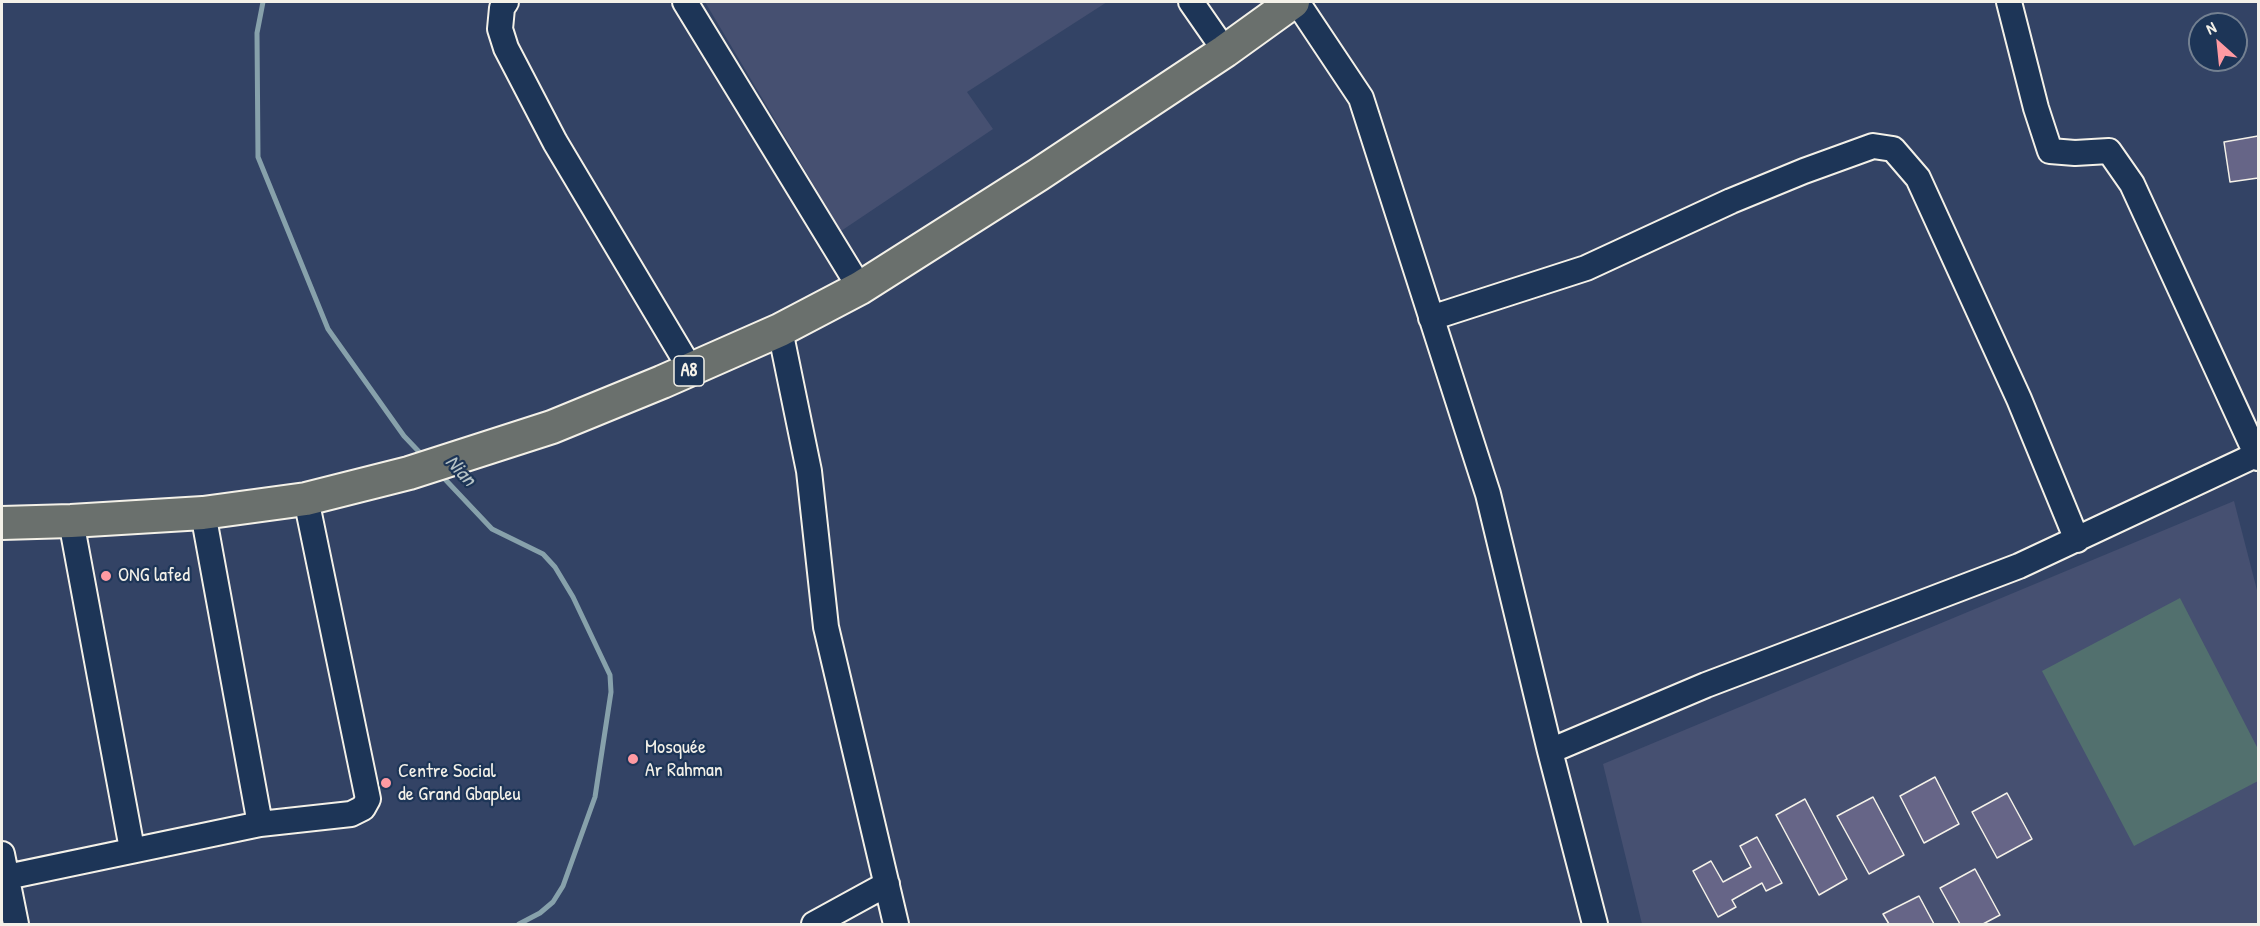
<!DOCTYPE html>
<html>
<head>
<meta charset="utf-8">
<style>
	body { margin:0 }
	#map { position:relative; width:2260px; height:926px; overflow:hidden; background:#334365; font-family:"Patrick Hand",sans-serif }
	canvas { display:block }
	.frame { position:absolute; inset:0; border:3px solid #f4f1e8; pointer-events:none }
	.north { position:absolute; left:2188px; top:12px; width:60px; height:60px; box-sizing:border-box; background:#1d3557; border:2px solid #738091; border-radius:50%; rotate:333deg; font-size:16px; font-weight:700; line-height:24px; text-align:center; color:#f4f1e8 }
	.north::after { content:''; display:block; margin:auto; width:21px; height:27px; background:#ff9aa2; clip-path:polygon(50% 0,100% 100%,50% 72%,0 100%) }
</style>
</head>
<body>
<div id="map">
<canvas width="2260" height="926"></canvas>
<div class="frame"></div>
<div class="north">N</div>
</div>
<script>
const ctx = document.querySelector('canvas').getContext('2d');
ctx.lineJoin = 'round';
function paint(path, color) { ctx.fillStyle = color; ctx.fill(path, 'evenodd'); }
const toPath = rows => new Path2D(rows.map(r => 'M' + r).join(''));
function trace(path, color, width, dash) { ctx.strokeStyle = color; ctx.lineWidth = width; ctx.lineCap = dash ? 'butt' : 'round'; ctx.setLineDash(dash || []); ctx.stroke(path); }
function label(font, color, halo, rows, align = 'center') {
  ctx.font = font + ' "Patrick Hand",sans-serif'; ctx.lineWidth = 4.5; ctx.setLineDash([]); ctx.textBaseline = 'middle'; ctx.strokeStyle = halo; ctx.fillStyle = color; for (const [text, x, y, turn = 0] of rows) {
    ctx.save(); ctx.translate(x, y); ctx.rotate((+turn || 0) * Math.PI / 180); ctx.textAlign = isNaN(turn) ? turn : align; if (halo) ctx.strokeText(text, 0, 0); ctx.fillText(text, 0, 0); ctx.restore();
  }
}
const built = toPath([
	[705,2,1107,2,967,92,993,129,841,231],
	[2234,501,2258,594,2258,924,1642,924,1603,764]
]);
const green = toPath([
	[2180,598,2258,749,2258,781,2134,846,2042,671]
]);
const stream = toPath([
	[263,2,257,33,258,157,328,329,404,436,424,457],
	[441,475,492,529,543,554,555,567,573,597,610,675,611,692,595,797,563,886,553,902,540,913,519,924]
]);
const building = toPath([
	[2258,136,2258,178,2230,182,2224,142,2258,136],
	[1935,777,1959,824,1924,843,1900,796,1935,777],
	[2007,793,2032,839,1997,858,1972,812,2007,793],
	[1873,797,1904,855,1869,874,1837,816,1873,797],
	[1805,799,1847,879,1819,895,1776,815,1805,799],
	[1757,837,1782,883,1766,891,1762,883,1732,900,1736,907,1718,917,1693,871,1711,861,1723,882,1751,867,1740,846,1757,837],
	[1975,869,2000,915,1983,924,1960,924,1940,888,1975,869],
	[1919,896,1934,924,1889,924,1883,914,1919,896]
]);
const minor = toPath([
	[506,2,502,8,500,29,506,48,555,142,691,370],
	[685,2,860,288],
	[1191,2,1225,51],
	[1297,2,1361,98,1488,494,1550,751,1595,924],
	[2009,2,2036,108,2050,151,2075,153,2109,151,2132,184,2258,458],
	[1431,318,1586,268,1731,201,1804,171,1873,146,1893,149,1918,178,2019,399,2077,540],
	[780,330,809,471,826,627,896,924],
	[203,513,260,824],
	[71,521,132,849],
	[1550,751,1706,685,2019,566,2258,454],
	[2,854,16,924],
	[2,878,260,824,351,814,363,808,368,799,306,499],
	[814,924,887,884]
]);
const major = toPath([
	[2,523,71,521,203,513,306,499,409,473,552,427,662,382,780,330,860,288,1038,175,1225,51,1293,2]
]);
const markers = [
	[106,576,6,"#ff9aa2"],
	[633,759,6,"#ff9aa2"],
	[386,783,6,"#ff9aa2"]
];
const shields = [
	[689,371,30]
];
const shieldNames = [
	["A8",689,371]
];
const poiNames = [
	["ONG lafed",118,576],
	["Mosquée",645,748],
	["Ar Rahman",645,771],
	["Centre Social",398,772],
	["de Grand Gbapleu",398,795]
];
const waterNames = [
	["Nian",460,471,47]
];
paint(built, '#465071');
paint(green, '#52706e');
trace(stream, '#87a1ab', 5);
paint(building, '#666587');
trace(building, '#f4f1e8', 1.5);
trace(minor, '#f4f1e8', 28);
trace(major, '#f4f1e8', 36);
trace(minor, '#1d3557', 24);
trace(major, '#6a706d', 32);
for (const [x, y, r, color] of markers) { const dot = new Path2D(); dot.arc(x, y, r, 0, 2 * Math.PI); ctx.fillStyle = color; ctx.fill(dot); trace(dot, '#1d3557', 2); }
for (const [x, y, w] of shields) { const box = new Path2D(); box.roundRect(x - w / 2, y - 15, w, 30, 4.5); ctx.fillStyle = '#1d3557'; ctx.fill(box); trace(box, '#f4f1e8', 1.5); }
label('bold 18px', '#f4f1e8', null, shieldNames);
label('20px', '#f4f1e8', '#1d3557', poiNames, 'left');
label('italic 21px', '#b5c2c5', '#1d3557', waterNames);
</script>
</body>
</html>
